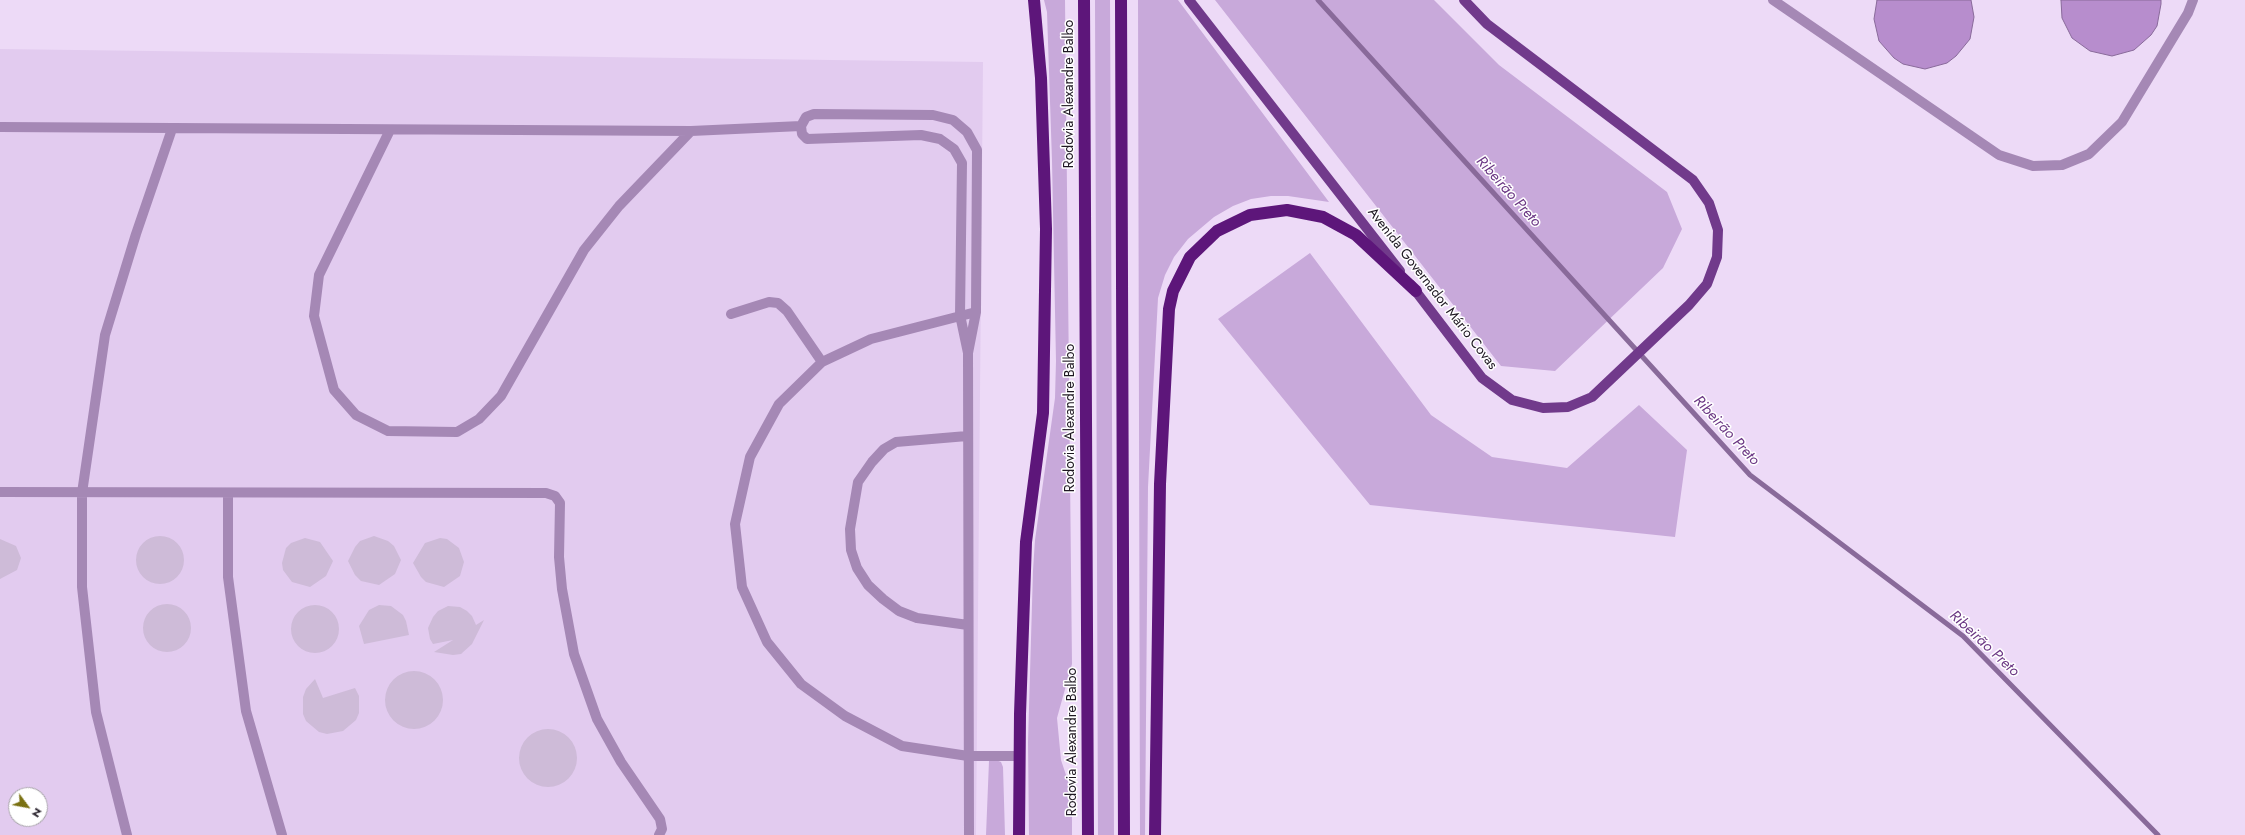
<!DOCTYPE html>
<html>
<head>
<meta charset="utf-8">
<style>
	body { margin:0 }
	#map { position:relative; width:2245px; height:835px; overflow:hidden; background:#eddaf7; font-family:Jost,sans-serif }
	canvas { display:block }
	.north { position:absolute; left:8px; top:787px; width:40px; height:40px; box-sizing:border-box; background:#fff; border:1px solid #a5a2a7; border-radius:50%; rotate:122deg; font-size:11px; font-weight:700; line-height:16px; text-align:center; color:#1e1722 }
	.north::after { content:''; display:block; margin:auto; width:14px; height:18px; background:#7a7112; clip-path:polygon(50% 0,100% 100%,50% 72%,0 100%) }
</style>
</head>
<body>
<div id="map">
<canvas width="2245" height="835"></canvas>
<div class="north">N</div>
</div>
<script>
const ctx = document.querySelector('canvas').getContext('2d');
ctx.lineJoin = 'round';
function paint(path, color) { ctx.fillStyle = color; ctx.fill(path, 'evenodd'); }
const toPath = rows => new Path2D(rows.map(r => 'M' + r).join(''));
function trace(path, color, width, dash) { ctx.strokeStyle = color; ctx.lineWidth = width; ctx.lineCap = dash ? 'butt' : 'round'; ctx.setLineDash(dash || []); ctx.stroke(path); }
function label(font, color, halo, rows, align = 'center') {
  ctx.font = font + ' Jost,sans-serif'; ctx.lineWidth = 3; ctx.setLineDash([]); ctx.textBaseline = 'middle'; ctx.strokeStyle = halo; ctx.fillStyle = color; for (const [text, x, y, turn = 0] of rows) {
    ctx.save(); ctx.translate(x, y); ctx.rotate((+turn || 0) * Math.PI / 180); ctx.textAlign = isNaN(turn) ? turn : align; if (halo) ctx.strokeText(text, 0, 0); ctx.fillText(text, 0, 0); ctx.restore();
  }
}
const built = toPath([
	[0,49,983,62,976,835,0,835],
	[16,795,40,795,40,819,16,819]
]);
const green = toPath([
	[1044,0,1065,0,1072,664,1057,718,1061,760,1072,793,1072,835,1029,835,1028,742,1033,570,1035,540,1055,398,1056,361,1052,161,1047,12],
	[1095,0,1110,0,1114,835,1098,835],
	[1138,0,1178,0,1329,202,1288,196,1271,196,1251,199,1233,206,1214,217,1188,239,1174,257,1165,275,1158,298,1148,487,1145,835,1140,835],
	[1215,0,1434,0,1499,65,1667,192,1682,229,1663,268,1555,371,1501,366],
	[1310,253,1431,415,1492,457,1567,468,1639,405,1687,450,1675,537,1370,505,1218,319],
	[996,760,1001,762,1003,767,1005,835,986,835,989,761]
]);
const water = toPath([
	[1877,0,1971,0,1974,17,1970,39,1956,56,1947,63,1925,69,1903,64,1894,58,1879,41,1874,19,1877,0],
	[2061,0,2161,0,2161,4,2157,26,2151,35,2134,50,2112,56,2090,51,2072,38,2062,18,2061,0]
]);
const stream = toPath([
	[1318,0,1750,475,1963,636,2158,835]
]);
const building = toPath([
	[374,536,388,541,394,546,401,560,395,574,379,585,361,581,355,575,348,561,355,547,360,541],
	'136 560a24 24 0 1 1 48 0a24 24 0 1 1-48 0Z',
	[305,538,320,542,333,561,326,576,310,587,292,582,283,570,282,563,286,548,291,543],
	[440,538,447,539,459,548,464,562,460,576,444,587,426,582,421,577,413,563,425,543],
	[0,539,16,546,21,558,17,570,0,579],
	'143 628a24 24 0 1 1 48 0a24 24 0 1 1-48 0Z',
	'291 629a24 24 0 1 1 48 0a24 24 0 1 1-48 0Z',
	[379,605,391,606,403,615,406,621,409,635,364,644,359,626,369,610],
	[448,606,460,607,467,611,472,616,476,625,484,620,472,644,461,654,453,655,434,652,453,640,433,644,430,639,428,628,433,617,438,611],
	'385 700a29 29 0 1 1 58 0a29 29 0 1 1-58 0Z',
	[315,679,323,698,355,688,359,696,359,713,356,720,343,731,327,734,319,732,306,721,303,714,303,697,306,689],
	'519 758a29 29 0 1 1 58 0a29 29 0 1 1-58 0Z'
]);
const minor = toPath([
	[1773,0,1999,155,2033,166,2062,165,2089,154,2122,122,2188,13,2193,0],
	[0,127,691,131,801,126],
	[390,130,319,275,314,316,334,390,356,415,388,431,457,432,479,419,501,396,584,250,619,206,691,131],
	[976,312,871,339,822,362,779,404,750,457,735,524,742,587,767,642,801,684,845,716,902,746,968,756,1019,756],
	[731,314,769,302,778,303,787,311,822,362],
	[968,353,976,312,977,150,967,132,953,120,933,115,814,114,806,117,801,126,802,134,807,139,921,135,940,139,954,149,962,163,960,315,968,353,969,835],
	[967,436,896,442,884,449,872,462,858,482,850,529,851,550,857,568,868,585,883,599,899,611,917,618,968,625],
	[0,492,546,493,555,496,560,503,559,557,562,589,574,654,597,719,621,762,660,819,662,829,659,835],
	[228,493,228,577,246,711,282,835],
	[127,835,96,712,82,587,82,493,105,335,136,234,172,129]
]);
const major = toPath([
	[1189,0,1400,271],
	[1411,285,1482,378,1512,400,1543,408,1568,407,1592,397,1689,305,1707,284,1717,257,1718,230,1709,203,1693,180,1487,24,1464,0]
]);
const highway = toPath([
	[1084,0,1088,835],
	[1121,0,1124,835],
	[1019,835,1020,714,1026,542,1043,413,1046,229,1041,78,1034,0],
	[1155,835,1160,484,1169,309,1173,291,1190,257,1217,231,1250,215,1287,210,1323,217,1356,235,1416,291]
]);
const streetNames = [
	["Rodovia Alexandre Balbo",1070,94,-90],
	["Avenida Governador Mário Covas",1432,289,52],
	["Rodovia Alexandre Balbo",1071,418,-90],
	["Rodovia Alexandre Balbo",1073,742,-90]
];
const waterNames = [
	["Ribeirão Preto",1508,192,48],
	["Ribeirão Preto",1726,431,47],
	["Ribeirão Preto",1984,644,43]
];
paint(built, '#e2cbef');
paint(green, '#c8a9da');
paint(water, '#b78dcd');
trace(water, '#896a9a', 1);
trace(stream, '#896a9a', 5);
paint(building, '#cebbd8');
trace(minor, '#a588b5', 10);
trace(major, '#713a8b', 10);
trace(highway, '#5d167a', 12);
label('14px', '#1e1722', '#fff', streetNames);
label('italic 15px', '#6b3784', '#fff', waterNames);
</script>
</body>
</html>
